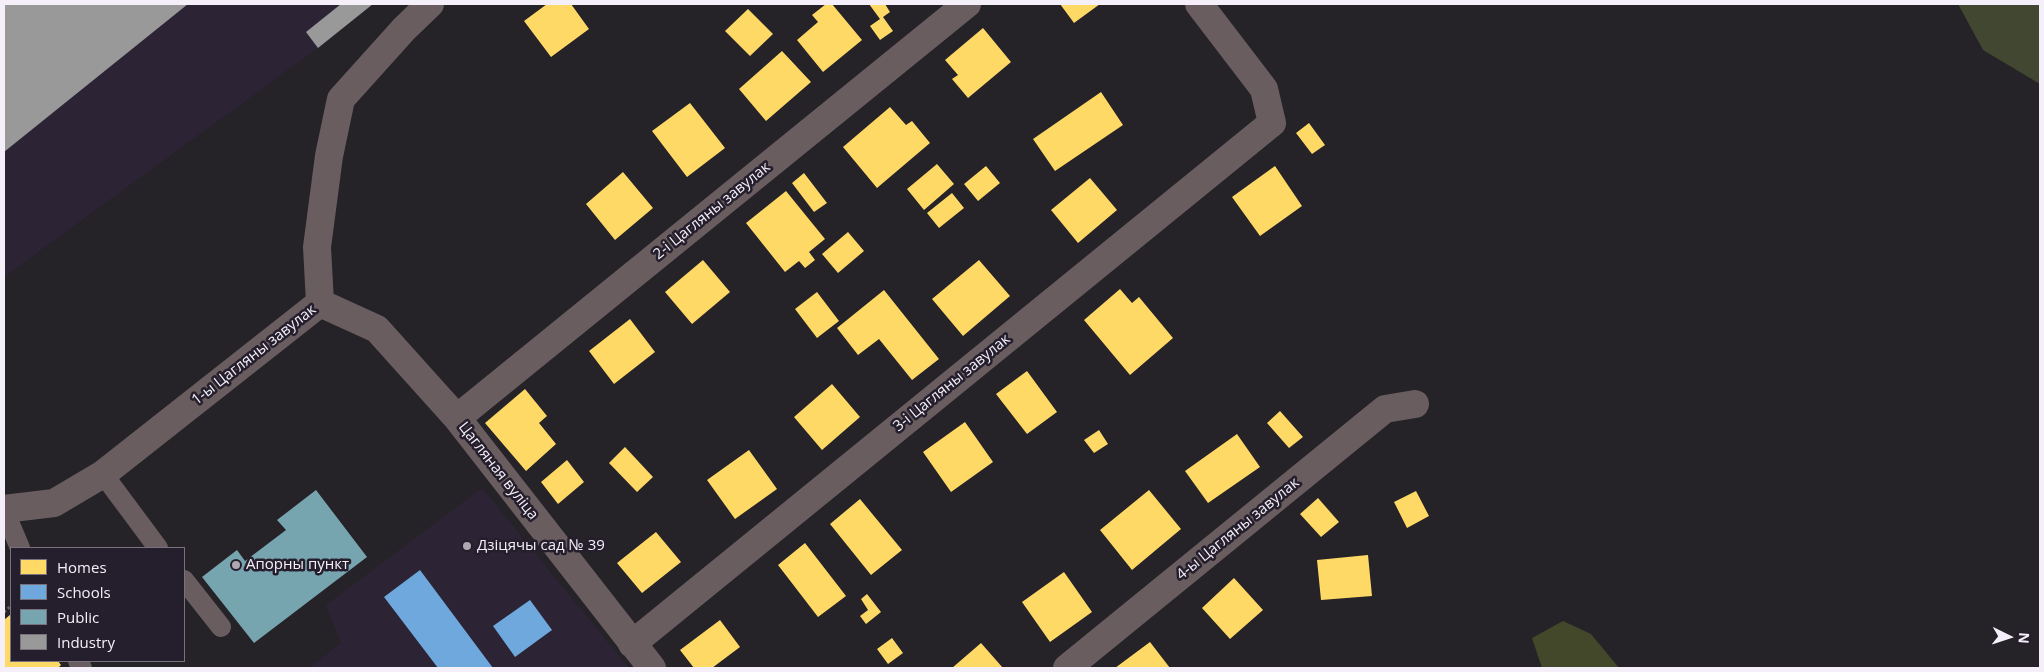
<!DOCTYPE html>
<html>
<head>
<meta charset="utf-8">
<style>
	body { margin:0 }
	#map { position:relative; width:2044px; height:672px; overflow:hidden; background:#252228; font-family:"Open Sans",sans-serif }
	canvas { display:block }
	.frame { position:absolute; inset:0; border:5px solid #f4eff9; pointer-events:none }
	.legend { position:absolute; left:10px; top:547px; width:175px; height:115px; box-sizing:border-box; background:#251e2c; border:1px solid #78727e; margin:0; padding:6px 9px; list-style:none; font-size:15px; color:#f4eff9 }
	.legend li { display:flex; align-items:center; gap:10px; height:25px }
	.legend b { width:25px; border:1px solid #78727e }
	.north { position:absolute; left:1984px; top:612px; width:50px; height:50px; -webkit-text-stroke:4px #251e2c; paint-order:stroke; rotate:94deg; font-size:14px; font-weight:700; line-height:20px; text-align:center; color:#f4eff9 }
	.north::after { content:''; display:block; margin:auto; width:18px; height:22px; background:#f4eff9; clip-path:polygon(50% 0,100% 100%,50% 72%,0 100%) }
</style>
</head>
<body>
<div id="map">
<canvas width="2044" height="672"></canvas>
<div class="frame"></div>
<ul class="legend">
<li><b style="height:14px;background:#ffd966"></b>Homes</li>
<li><b style="height:14px;background:#6fa8dc"></b>Schools</li>
<li><b style="height:14px;background:#76a5af"></b>Public</li>
<li><b style="height:14px;background:#999"></b>Industry</li>
</ul>
<div class="north">N</div>
</div>
<script>
const ctx = document.querySelector('canvas').getContext('2d');
ctx.lineJoin = 'round';
function paint(path, color) { ctx.fillStyle = color; ctx.fill(path, 'evenodd'); }
const toPath = rows => new Path2D(rows.map(r => 'M' + r).join(''));
function trace(path, color, width, dash) { ctx.strokeStyle = color; ctx.lineWidth = width; ctx.lineCap = dash ? 'butt' : 'round'; ctx.setLineDash(dash || []); ctx.stroke(path); }
function label(font, color, halo, rows, align = 'center') {
  ctx.font = font + ' "Open Sans",sans-serif'; ctx.lineWidth = 5; ctx.setLineDash([]); ctx.textBaseline = 'middle'; ctx.strokeStyle = halo; ctx.fillStyle = color; for (const [text, x, y, turn = 0] of rows) {
    ctx.save(); ctx.translate(x, y); ctx.rotate((+turn || 0) * Math.PI / 180); ctx.textAlign = isNaN(turn) ? turn : align; if (halo) ctx.strokeText(text, 0, 0); ctx.fillText(text, 0, 0); ctx.restore();
  }
}
const built = toPath([
	[4,4,373,4,318,48,4,277],
	[482,488,629,668,309,668,341,643,326,605]
]);
const green = toPath([
	[1958,4,2040,4,2040,84,1983,50]
]);
const forest = toPath([
	[1563,621,1591,634,1619,668,1542,668,1532,638]
]);
const homes = toPath([
	[547,4,571,4,589,29,551,57,524,21],
	[826,4,832,4,862,40,823,72,797,40,818,22,812,15],
	[869,4,885,4,890,12,883,17,893,31,880,40,870,26,880,19],
	[1060,4,1100,4,1074,23],
	[748,9,773,34,750,56,725,31],
	[983,28,1011,62,968,98,952,79,958,75,945,60],
	[782,51,811,82,766,121,739,89],
	[1101,92,1123,125,1055,171,1033,139],
	[690,103,725,148,687,177,652,131],
	[890,107,906,125,912,121,930,143,877,188,843,147],
	[1309,123,1325,145,1312,154,1296,133],
	[937,164,954,184,924,210,907,189],
	[986,166,1000,183,978,201,964,184],
	[1275,166,1302,206,1260,236,1232,197],
	[623,172,653,208,615,240,586,204],
	[804,173,827,203,814,212,792,183],
	[1090,178,1117,210,1078,243,1051,210],
	[786,191,825,239,809,252,815,260,805,268,799,261,785,272,746,223],
	[952,193,964,208,939,228,927,213],
	[848,232,864,251,838,273,822,254],
	[703,260,730,292,692,324,665,292],
	[979,260,1010,296,963,336,932,299],
	[1120,289,1132,303,1139,297,1173,338,1130,375,1084,320],
	[884,290,939,359,912,380,879,339,858,355,837,328],
	[817,292,839,321,817,338,795,309],
	[630,319,655,352,614,384,589,351],
	[1027,371,1057,412,1027,434,996,394],
	[832,384,860,417,822,450,794,417],
	[525,389,547,416,539,423,556,444,526,471,485,423],
	[1280,411,1303,437,1289,448,1267,423],
	[965,422,993,462,951,492,923,452],
	[1099,430,1108,444,1094,453,1084,440],
	[1237,434,1260,467,1208,503,1185,471],
	[625,447,653,477,637,492,609,463],
	[749,450,777,489,735,519,707,480],
	[567,460,584,482,558,504,541,482],
	[1149,490,1181,529,1132,570,1100,530],
	[1416,491,1429,516,1407,528,1394,502],
	[1318,498,1339,522,1321,537,1300,514],
	[860,499,902,550,871,575,830,524],
	[656,532,681,562,642,593,617,563],
	[805,543,846,596,818,617,778,565],
	[1368,555,1372,596,1321,600,1317,560],
	[1064,572,1092,612,1050,642,1022,602],
	[1234,578,1263,610,1230,639,1202,608],
	[867,594,881,612,866,624,860,616,868,610,861,599],
	[11,614,11,661,58,661,61,665,58,668,4,668,4,620],
	[720,620,740,647,712,668,694,668,680,650],
	[892,638,903,653,888,664,877,649],
	[1150,642,1170,668,1115,668],
	[981,643,1003,668,952,668]
]);
const schools = toPath([
	[420,570,493,668,438,668,384,597],
	[530,600,552,630,515,657,493,626]
]);
const public = toPath([
	[316,490,367,557,254,643,202,577,237,550,245,561,286,530,277,520]
]);
const industry = toPath([
	[4,4,188,4,4,152],
	[341,4,373,4,318,48,306,32]
]);
const path = toPath([
	[4,612,11,606]
]);
const service = toPath([
	[103,474,158,548],
	[4,510,20,548],
	[184,580,221,627],
	[78,661,82,668]
]);
const minor = toPath([
	[320,303,377,329,457,418,652,668],
	[457,418,967,4],
	[4,509,54,503,103,474,320,303,317,247,329,156,341,99,404,29,430,4],
	[632,644,1272,123,1264,89,1199,4],
	[1067,668,1385,409,1415,404]
]);
const markers = [
	[467,546,5,"#aca7b0"],
	[236,565,5,"#aca7b0"]
];
const streetNames = [
	["2-і Цагляны завулак",712,211,-39],
	["1-ы Цагляны завулак",254,355,-38],
	["3-і Цагляны завулак",952,383,-39],
	["Цагляная вуліца",498,471,52],
	["4-ы Цагляны завулак",1238,529,-39]
];
const poiNames = [
	["Дзіцячы сад № 39",477,546],
	["Апорны пункт",246,565]
];
paint(built, '#2c2334');
paint(green, '#424731');
paint(forest, '#424829');
paint(homes, '#ffd966');
paint(schools, '#6fa8dc');
paint(public, '#76a5af');
paint(industry, '#999');
trace(path, '#655d60', 3, [2.5, 2.5]);
trace(service, '#695d5f', 20);
trace(minor, '#695d5f', 28);
for (const [x, y, r, color] of markers) { const dot = new Path2D(); dot.arc(x, y, r, 0, 2 * Math.PI); ctx.fillStyle = color; ctx.fill(dot); trace(dot, '#251e2c', 2); }
label('15px', '#f4eff9', '#251e2c', streetNames);
label('15px', '#f4eff9', '#251e2c', poiNames, 'left');
</script>
</body>
</html>
